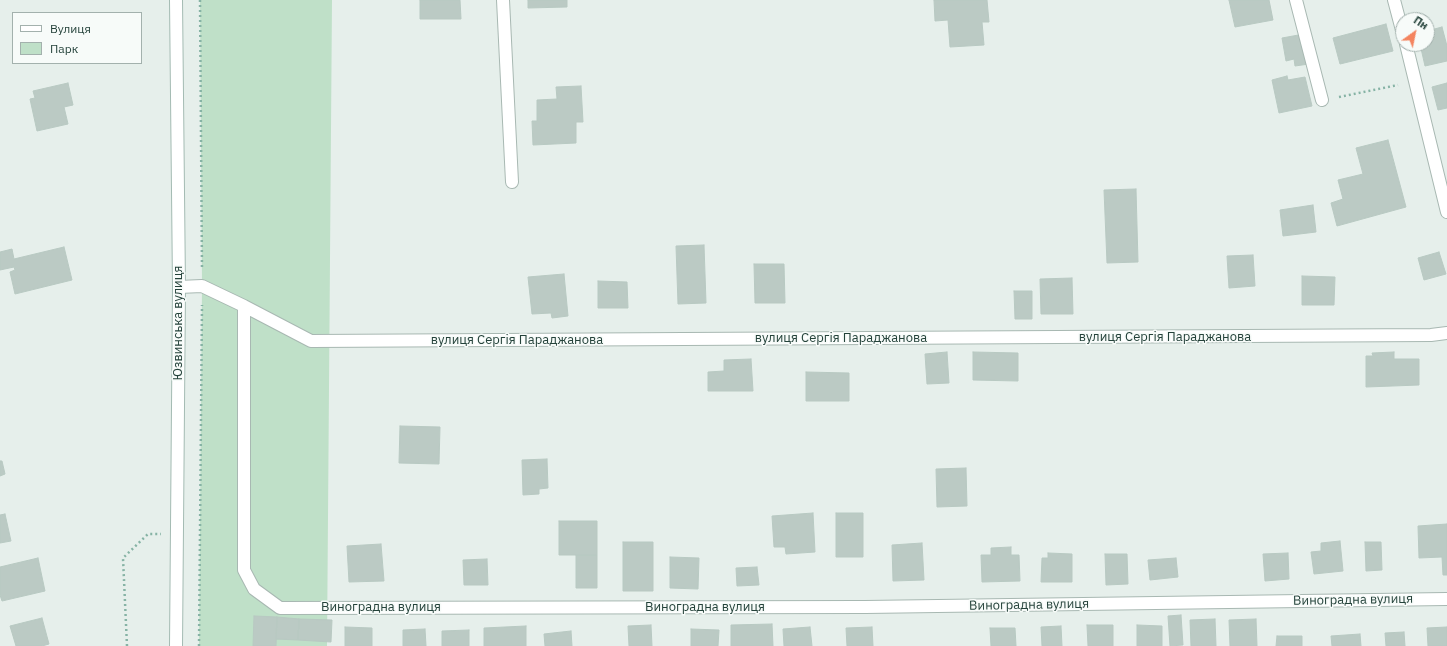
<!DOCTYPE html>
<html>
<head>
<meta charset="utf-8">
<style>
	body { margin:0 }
	#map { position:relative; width:1447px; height:646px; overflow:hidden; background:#e6efeb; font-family:"IBM Plex Sans",sans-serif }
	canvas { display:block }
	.legend { position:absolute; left:12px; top:12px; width:130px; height:52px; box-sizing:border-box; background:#f7fbf9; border:1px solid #a3b1ad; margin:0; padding:5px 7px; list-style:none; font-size:12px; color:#24423a }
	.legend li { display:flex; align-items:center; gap:8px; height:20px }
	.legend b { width:20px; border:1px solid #a3b1ad }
	.north { position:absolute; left:1395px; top:12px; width:40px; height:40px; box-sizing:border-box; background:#f7fbf9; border:1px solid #a3b1ad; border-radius:50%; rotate:33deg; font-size:11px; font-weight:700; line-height:16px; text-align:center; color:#24423a }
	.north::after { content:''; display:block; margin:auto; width:14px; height:18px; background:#f4845f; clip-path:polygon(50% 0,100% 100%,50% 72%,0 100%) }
</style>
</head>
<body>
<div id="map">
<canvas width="1447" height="646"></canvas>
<ul class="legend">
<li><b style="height:5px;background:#fff"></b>Вулиця</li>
<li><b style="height:11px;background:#bfe0c8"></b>Парк</li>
</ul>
<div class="north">Пн</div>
</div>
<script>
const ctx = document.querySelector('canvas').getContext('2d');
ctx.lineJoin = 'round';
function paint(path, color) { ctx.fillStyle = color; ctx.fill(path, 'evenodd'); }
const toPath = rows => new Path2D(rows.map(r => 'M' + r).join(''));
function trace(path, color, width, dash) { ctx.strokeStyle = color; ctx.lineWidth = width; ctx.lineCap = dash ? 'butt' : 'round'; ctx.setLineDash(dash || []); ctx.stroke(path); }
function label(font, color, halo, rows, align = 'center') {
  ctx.font = font + ' "IBM Plex Sans",sans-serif'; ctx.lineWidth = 3; ctx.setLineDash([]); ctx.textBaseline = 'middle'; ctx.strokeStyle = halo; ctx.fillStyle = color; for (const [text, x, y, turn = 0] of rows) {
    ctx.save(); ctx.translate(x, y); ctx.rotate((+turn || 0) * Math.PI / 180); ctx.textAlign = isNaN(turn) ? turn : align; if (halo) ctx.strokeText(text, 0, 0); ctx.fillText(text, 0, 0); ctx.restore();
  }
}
const green = toPath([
	[200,0,332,0,327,646,199,646,202,286]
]);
const building = toPath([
	[420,0,460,0,461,19,420,19,420,0],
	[528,0,567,0,567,7,528,8,528,0],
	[934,0,987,0,989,22,982,22,984,45,950,47,948,20,935,21,934,0],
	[1229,0,1269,0,1273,20,1235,27,1229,0],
	[1386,24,1393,51,1340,64,1333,38,1386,24],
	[1442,27,1447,46,1447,61,1425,66,1420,44,1427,44,1427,31,1442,27],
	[1304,34,1309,64,1295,66,1294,59,1286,61,1282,38,1304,34],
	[1287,76,1288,80,1305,77,1312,106,1279,113,1272,80,1287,76],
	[68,83,73,105,64,107,68,124,37,131,30,99,35,98,33,91,68,83],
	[1447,83,1447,108,1438,110,1432,87,1447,83],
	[581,86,583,122,576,122,576,143,533,145,532,121,537,121,537,100,557,99,556,87,581,86],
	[1388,140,1406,207,1337,226,1331,203,1343,199,1338,180,1363,174,1356,148,1388,140],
	[1136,189,1138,262,1107,263,1104,190,1136,189],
	[1313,205,1316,232,1283,236,1280,210,1313,205],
	[704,245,706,303,678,304,676,246,704,245],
	[64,247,72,280,15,294,10,272,15,270,14,267,0,270,0,252,12,249,14,259,64,247],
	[1439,252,1446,274,1424,280,1418,258,1439,252],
	[1253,255,1255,286,1229,288,1227,256,1253,255],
	[754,264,784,264,785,303,755,303,754,264],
	[564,274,568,316,552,318,551,313,532,314,528,277,564,274],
	[1302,276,1335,277,1334,305,1302,305,1302,276],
	[1072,278,1073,314,1041,314,1040,279,1072,278],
	[598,281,627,282,628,308,598,308,598,281],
	[1014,291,1032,291,1032,319,1015,319,1014,291],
	[947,352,949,383,927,384,925,354,947,352],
	[973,352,1018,353,1018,381,973,380,973,352],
	[1394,352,1394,359,1419,359,1419,385,1366,387,1366,356,1373,356,1372,353,1394,352],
	[751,359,753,391,708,391,708,372,724,371,724,360,751,359],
	[806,372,849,373,849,401,806,401,806,372],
	[400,426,440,427,439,464,399,463,400,426],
	[547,459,548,488,539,489,539,494,523,495,522,460,547,459],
	[0,461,2,461,5,474,0,476,0,461],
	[966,468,967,506,937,507,936,469,966,468],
	[813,513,815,552,786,554,785,547,774,547,772,516,813,513],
	[836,513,863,513,863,557,836,557,836,513],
	[5,514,11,541,0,543,0,515,5,514],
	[559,521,597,521,597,555,559,555,559,521],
	[1447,524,1447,575,1443,575,1442,557,1419,558,1418,526,1447,524],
	[1340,541,1343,571,1314,574,1311,552,1321,551,1321,543,1340,541],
	[623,542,653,542,653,591,623,591,623,542],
	[1365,542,1381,542,1382,570,1366,571,1365,542],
	[922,543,924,580,893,581,892,545,922,543],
	[381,544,384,581,349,582,347,546,381,544],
	[1011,547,1011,555,1019,555,1020,581,982,582,981,555,991,555,991,548,1011,547],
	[1048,553,1072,554,1072,582,1041,582,1042,558,1048,558,1048,553],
	[1288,553,1289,579,1265,581,1263,554,1288,553],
	[1105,554,1127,554,1128,584,1106,585,1105,554],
	[576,555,597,555,597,588,576,588,576,555],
	[670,557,699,558,698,589,670,588,670,557],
	[38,558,45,591,2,601,0,595,0,567,38,558],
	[1176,558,1178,577,1150,580,1148,560,1176,558],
	[487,559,488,585,464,585,463,560,487,559],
	[757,567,759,585,737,586,736,568,757,567],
	[1181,615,1183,645,1170,646,1168,616,1181,615],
	[254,616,277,617,276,646,253,646,254,616],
	[277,617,299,619,298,640,276,639,277,617],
	[42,618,49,644,42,646,16,646,10,626,42,618],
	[299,619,332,620,331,642,298,640,299,619],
	[1215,619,1216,646,1191,646,1190,620,1215,619],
	[1256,619,1257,646,1230,646,1229,620,1256,619],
	[772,624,773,646,731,646,731,625,772,624],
	[651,625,652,646,629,646,628,626,651,625],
	[1087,625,1113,625,1113,646,1088,646,1087,625],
	[1137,625,1162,626,1162,646,1137,646,1137,625],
	[526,626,526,646,484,646,484,628,526,626],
	[1061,626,1062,646,1042,646,1041,627,1061,626],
	[345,627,372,628,372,646,345,646,345,627],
	[810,627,812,646,784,646,783,629,810,627],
	[872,627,873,646,847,646,846,628,872,627],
	[1447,627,1447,646,1428,646,1427,628,1447,627],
	[990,628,1015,628,1016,646,991,646,990,628],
	[425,629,426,646,403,646,403,630,425,629],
	[691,629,719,630,718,646,691,646,691,629],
	[469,630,469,646,442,646,442,631,469,630],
	[571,631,572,646,545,646,544,634,571,631],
	[1404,632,1405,646,1386,646,1385,633,1404,632],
	[1360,634,1361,646,1332,646,1331,636,1360,634],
	[1277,636,1302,636,1302,646,1276,646,1277,636]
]);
const path = toPath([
	[200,0,202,270],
	[1339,97,1398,85],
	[127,646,123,558,148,534,161,534],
	[199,646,202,305]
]);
const minor = toPath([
	[503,0,512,182],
	[1296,0,1322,100],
	[1394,0,1403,34],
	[1406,44,1447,212],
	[179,287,202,286,244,306,311,341,1431,335,1447,333],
	[244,306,244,570,254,589,280,608,865,607,1447,599]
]);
const secondary = toPath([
	[176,646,179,287,176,0]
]);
const streetNames = [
	["Юзвинська вулиця",178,323,-90],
	["вулиця Сергія Параджанова",1165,337],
	["вулиця Сергія Параджанова",841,338],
	["вулиця Сергія Параджанова",517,340],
	["Виноградна вулиця",1353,600,-1],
	["Виноградна вулиця",1029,605,-1],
	["Виноградна вулиця",381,607],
	["Виноградна вулиця",705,607]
];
paint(green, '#bfe0c8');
paint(building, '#bbcac4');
trace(building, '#b8c9c2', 1);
trace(minor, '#a8b8b2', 14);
trace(secondary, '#a4bbb3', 14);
trace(path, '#86b3a5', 2.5, [2, 3]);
trace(minor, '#fff', 12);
trace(secondary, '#fff', 12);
label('13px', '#24423a', '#f7fbf9', streetNames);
</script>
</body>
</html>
